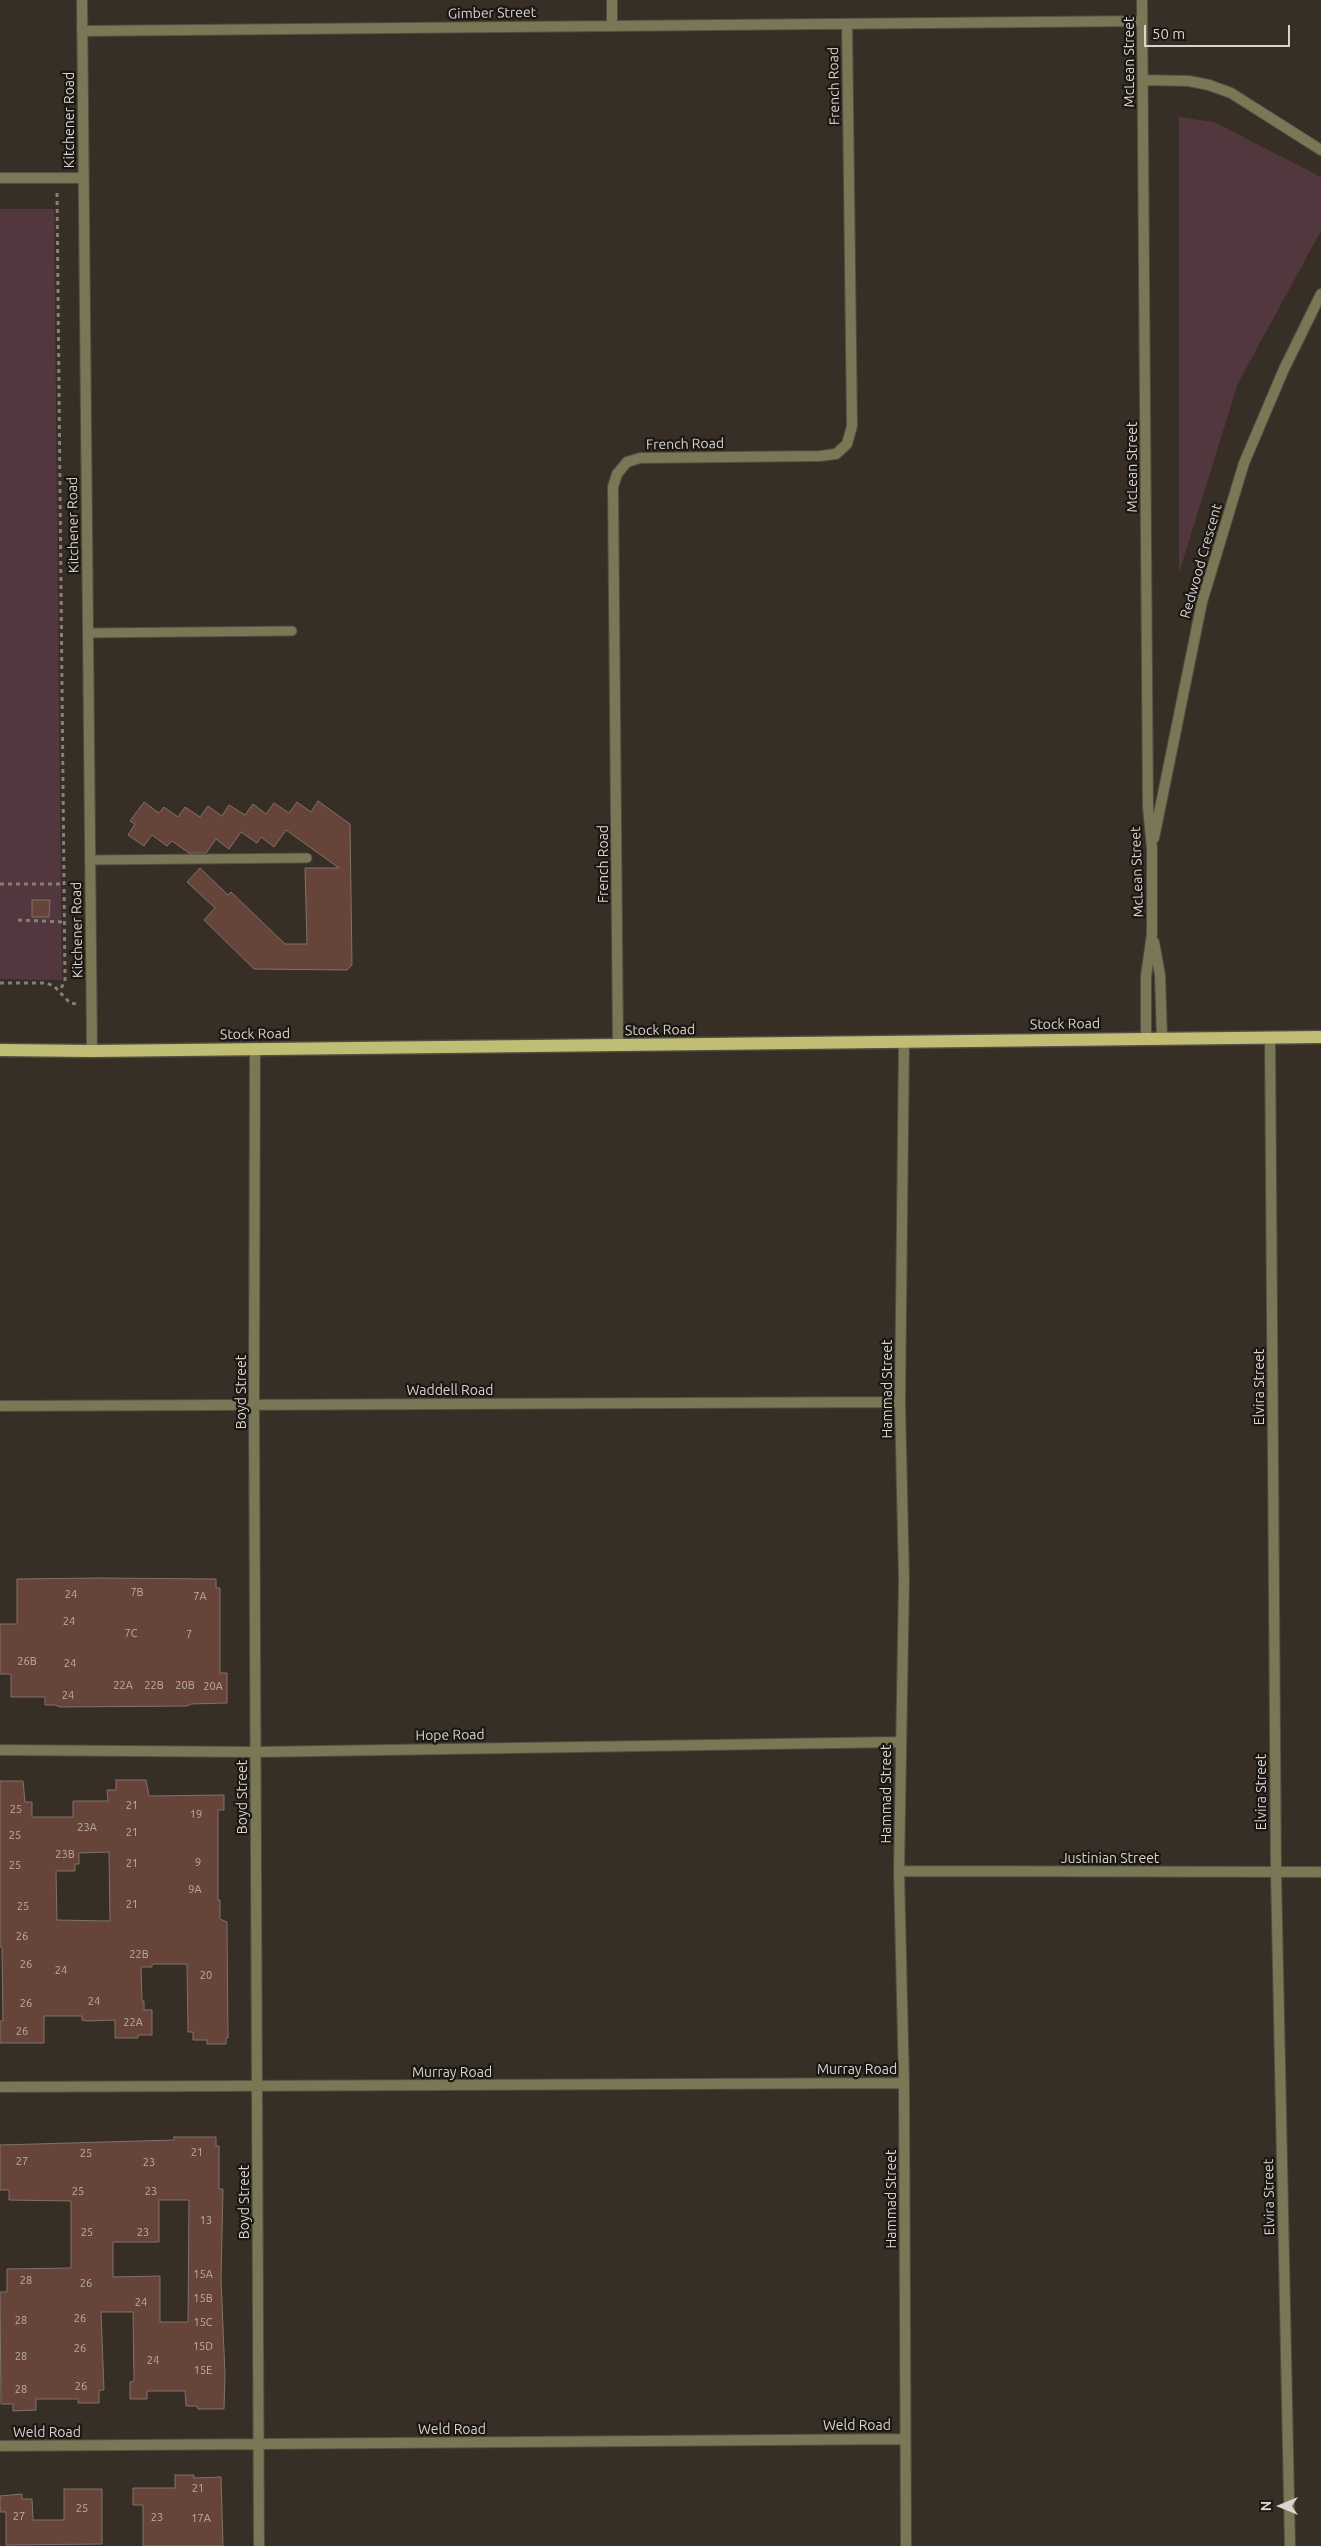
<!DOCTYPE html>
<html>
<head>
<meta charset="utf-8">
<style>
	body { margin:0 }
	#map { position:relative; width:1321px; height:2546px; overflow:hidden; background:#372e25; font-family:Ubuntu,sans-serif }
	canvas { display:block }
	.north { position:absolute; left:1256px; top:2481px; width:50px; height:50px; -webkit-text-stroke:4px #1b1713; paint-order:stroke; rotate:270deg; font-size:14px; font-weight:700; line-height:20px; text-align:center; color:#d9d3cd }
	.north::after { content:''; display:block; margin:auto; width:18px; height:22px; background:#d9d3cd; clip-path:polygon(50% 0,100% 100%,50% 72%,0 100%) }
	.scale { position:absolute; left:1144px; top:25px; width:146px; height:22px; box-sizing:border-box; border:2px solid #d9d3cd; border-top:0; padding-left:6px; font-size:15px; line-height:18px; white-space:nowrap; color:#d9d3cd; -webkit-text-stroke:4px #1b1713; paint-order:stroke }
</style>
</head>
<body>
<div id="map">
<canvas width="1321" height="2546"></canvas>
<div class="north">N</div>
<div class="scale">50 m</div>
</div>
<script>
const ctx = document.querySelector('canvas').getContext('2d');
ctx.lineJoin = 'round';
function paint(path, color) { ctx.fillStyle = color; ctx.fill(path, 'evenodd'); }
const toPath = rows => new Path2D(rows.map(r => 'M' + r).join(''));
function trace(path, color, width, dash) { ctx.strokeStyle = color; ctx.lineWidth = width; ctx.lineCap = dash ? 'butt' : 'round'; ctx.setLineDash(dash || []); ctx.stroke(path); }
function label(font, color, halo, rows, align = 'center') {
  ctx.font = font + ' Ubuntu,sans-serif'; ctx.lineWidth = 4.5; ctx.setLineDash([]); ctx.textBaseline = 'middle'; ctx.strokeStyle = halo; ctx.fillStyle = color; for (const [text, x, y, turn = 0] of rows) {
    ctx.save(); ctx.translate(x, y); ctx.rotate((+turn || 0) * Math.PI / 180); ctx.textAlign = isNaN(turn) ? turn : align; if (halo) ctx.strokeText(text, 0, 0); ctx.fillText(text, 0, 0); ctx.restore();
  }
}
const green = toPath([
	[1179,117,1214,122,1321,177,1321,231,1238,383,1179,573],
	[0,209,54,209,62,980,0,979]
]);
const building = toPath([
	[318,801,350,824,352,965,347,970,254,969,204,920,215,908,187,882,200,868,228,895,231,892,285,944,307,944,305,868,339,868,286,830,274,847,261,837,257,843,241,832,229,849,216,839,206,853,189,853,172,841,167,846,152,835,144,846,128,835,135,824,130,821,144,802,159,813,164,807,178,817,185,807,200,817,208,806,222,816,229,805,245,815,253,804,266,814,274,803,289,813,297,802,311,812,318,801],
	[32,900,50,900,49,917,32,917,32,900],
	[99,1578,216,1579,216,1588,220,1588,220,1673,227,1673,227,1703,191,1704,187,1706,60,1707,55,1705,45,1705,45,1697,11,1697,11,1674,0,1674,0,1624,17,1624,17,1579,99,1578],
	[116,1780,146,1780,149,1796,224,1795,224,1810,218,1810,218,1900,220,1900,220,1919,227,1922,228,2038,226,2038,226,2044,207,2044,207,2040,193,2040,193,2032,188,2032,187,1964,152,1964,152,1967,141,1967,142,2001,144,2001,144,2010,152,2010,152,2035,138,2035,138,2038,115,2038,115,2020,88,2021,82,2020,82,2016,44,2016,44,2043,0,2043,0,2021,3,2021,2,1947,0,1947,0,1781,23,1781,25,1802,32,1802,32,1817,73,1817,73,1801,108,1801,107,1790,116,1790,116,1780],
	[109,1852,110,1921,57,1920,56,1871,75,1871,75,1864,79,1864,79,1853,109,1852],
	[174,2137,216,2137,216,2146,219,2146,219,2189,223,2189,221,2279,225,2375,224,2409,198,2409,197,2406,186,2406,185,2391,147,2391,147,2399,130,2399,130,2382,134,2381,133,2312,101,2312,104,2390,99,2390,99,2403,78,2403,78,2399,36,2399,36,2410,13,2411,13,2404,1,2404,0,2292,7,2292,7,2269,71,2268,71,2201,9,2200,9,2190,0,2190,0,2145,174,2140,174,2137],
	[159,2200,189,2200,188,2322,160,2322,160,2276,113,2277,113,2242,159,2242,159,2200],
	[175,2475,194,2475,194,2478,221,2477,223,2546,143,2546,143,2505,133,2505,133,2488,175,2488,175,2475],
	[64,2489,102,2489,102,2544,6,2545,6,2512,0,2512,0,2496,22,2494,22,2499,32,2499,33,2520,64,2520,64,2489]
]);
const path = toPath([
	[57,193,65,982,59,991],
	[0,884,64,884],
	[18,920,64,922],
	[0,983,46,983,54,986,70,1003,77,1004]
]);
const service = toPath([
	[88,633,292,631],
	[90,860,307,858]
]);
const minor = toPath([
	[612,0,612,26],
	[1142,0,1148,807,1152,849,1152,934,1146,976,1146,1038],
	[82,31,1142,21],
	[1143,80,1189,81,1209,85,1231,93,1321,150],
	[0,178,83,178],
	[1154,838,1202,602,1244,463,1284,369,1321,294],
	[1154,942,1160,975,1162,1038],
	[904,1042,900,1402,904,1580,899,1871,904,2083,906,2546],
	[618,1045,613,487,617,474,627,462,640,458,820,456,836,454,847,444,852,426,847,24],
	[255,1048,254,1404,259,2546],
	[0,1406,900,1402],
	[0,1750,256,1752,900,1742],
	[899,1871,1321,1872],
	[0,2087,904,2083],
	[0,2446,905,2439]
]);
const tertiary = toPath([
	[82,0,92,1051],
	[1270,1037,1276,1872,1290,2546]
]);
const primary = toPath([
	[0,1050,92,1051,1321,1037]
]);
const numberNames = [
	["7B",137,1592],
	["24",71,1594],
	["7A",200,1596],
	["24",69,1621],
	["7C",131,1633],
	["7",189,1634],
	["26B",27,1661],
	["24",70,1663],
	["22A",123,1685],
	["22B",154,1685],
	["20B",185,1685],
	["20A",213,1686],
	["24",68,1695],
	["21",132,1805],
	["25",16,1809],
	["19",196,1814],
	["23A",87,1827],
	["21",132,1832],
	["25",15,1835],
	["23B",65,1854],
	["9",198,1862],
	["21",132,1863],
	["25",15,1865],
	["9A",195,1889],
	["21",132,1904],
	["25",23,1906],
	["26",22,1936],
	["22B",139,1954],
	["26",26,1964],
	["24",61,1970],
	["20",206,1975],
	["24",94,2001],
	["26",26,2003],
	["22A",133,2022],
	["26",22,2031],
	["21",197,2152],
	["25",86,2153],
	["27",22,2161],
	["23",149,2162],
	["25",78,2191],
	["23",151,2191],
	["13",206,2220],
	["25",87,2232],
	["23",143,2232],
	["15A",203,2274],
	["28",26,2280],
	["26",86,2283],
	["15B",203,2298],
	["24",141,2302],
	["26",80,2318],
	["28",21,2320],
	["15C",203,2322],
	["15D",203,2346],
	["26",80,2348],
	["28",21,2356],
	["24",153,2360],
	["15E",203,2370],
	["26",81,2386],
	["28",21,2389],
	["21",198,2488],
	["25",82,2508],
	["27",19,2516],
	["23",157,2517],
	["17A",201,2518]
];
const streetNames = [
	["Gimber Street",492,13,-1],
	["McLean Street",1129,62,-90],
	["French Road",834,86,-91],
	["Kitchener Road",69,120,-90],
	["French Road",685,444,-1],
	["McLean Street",1132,467,-90],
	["Kitchener Road",73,525,-91],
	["Redwood Crescent",1201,561,-74],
	["French Road",603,864,-90],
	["McLean Street",1137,872,-92],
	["Kitchener Road",77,930,-91],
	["Stock Road",1065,1024,-1],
	["Stock Road",660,1030,-1],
	["Stock Road",255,1034,-1],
	["Elvira Street",1259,1387,-90],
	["Hammad Street",887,1389,-90],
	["Waddell Road",450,1390],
	["Boyd Street",241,1392,-90],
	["Hope Road",450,1735,-1],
	["Elvira Street",1261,1792,-90],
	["Hammad Street",886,1794,-90],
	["Boyd Street",242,1797,-90],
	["Justinian Street",1110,1858],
	["Murray Road",857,2069],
	["Murray Road",452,2072],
	["Elvira Street",1269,2197,-91],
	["Hammad Street",891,2199,-90],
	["Boyd Street",244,2202,-90],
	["Weld Road",857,2425],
	["Weld Road",452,2429],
	["Weld Road",47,2432]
];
paint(green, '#52373f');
paint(building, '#66443a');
trace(building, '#81716d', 1);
trace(service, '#544c43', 11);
trace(minor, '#544c43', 12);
trace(tertiary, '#544c43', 12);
trace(primary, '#544c43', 15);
trace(path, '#877f78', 3, [4, 4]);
trace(service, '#797755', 9);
trace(minor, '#797755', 10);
trace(tertiary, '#797755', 10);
trace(primary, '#c1bd75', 12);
label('11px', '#bcafa8', null, numberNames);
label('14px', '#d9d3cd', '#1b1713', streetNames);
</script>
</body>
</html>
